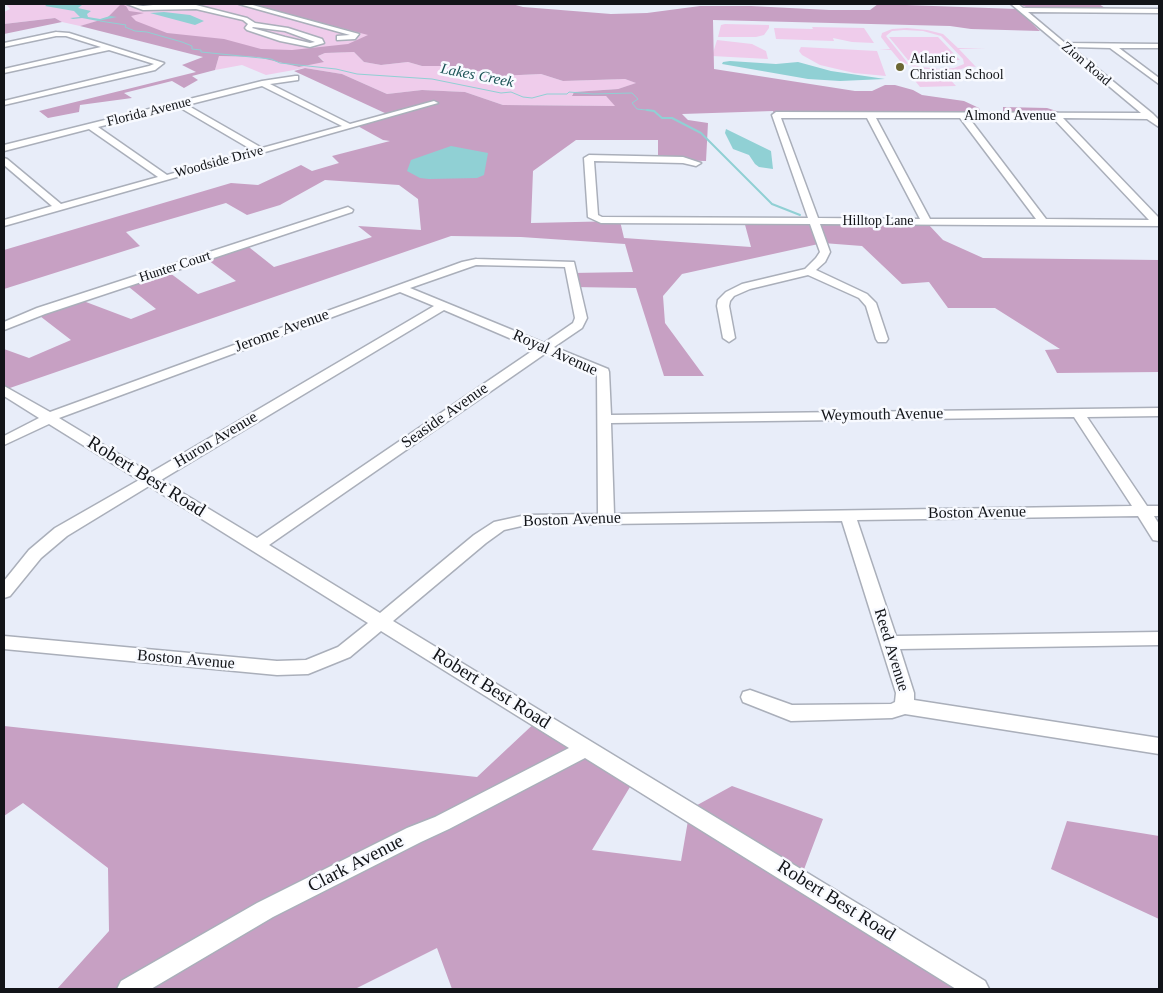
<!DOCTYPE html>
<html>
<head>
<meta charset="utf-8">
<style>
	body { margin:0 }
	#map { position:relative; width:1163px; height:993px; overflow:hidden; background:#e8edf9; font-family:"Times New Roman",serif }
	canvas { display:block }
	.frame { position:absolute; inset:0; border:5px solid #121418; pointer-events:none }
</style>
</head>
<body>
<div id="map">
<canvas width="1163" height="993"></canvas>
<div class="frame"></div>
</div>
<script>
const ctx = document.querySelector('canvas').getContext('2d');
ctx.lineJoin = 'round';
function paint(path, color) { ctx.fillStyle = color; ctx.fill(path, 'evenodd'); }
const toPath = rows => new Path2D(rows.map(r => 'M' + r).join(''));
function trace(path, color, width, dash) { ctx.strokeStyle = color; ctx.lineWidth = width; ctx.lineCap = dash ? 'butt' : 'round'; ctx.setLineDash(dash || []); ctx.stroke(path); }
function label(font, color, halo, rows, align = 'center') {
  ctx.font = font + ' "Times New Roman",serif'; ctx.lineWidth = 5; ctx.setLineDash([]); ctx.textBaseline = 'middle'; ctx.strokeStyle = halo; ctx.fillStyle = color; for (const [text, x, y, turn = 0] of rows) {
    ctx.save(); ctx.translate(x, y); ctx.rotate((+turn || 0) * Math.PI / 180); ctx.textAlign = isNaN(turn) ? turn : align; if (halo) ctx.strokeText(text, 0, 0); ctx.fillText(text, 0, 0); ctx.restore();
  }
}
const green = toPath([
	[6,4,264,4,379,32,342,48,300,52,218,47,107,19,80,26,62,22,55,18,4,24,4,12,10,9],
	[725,24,769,25,769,28,764,35,756,37,718,37,721,25],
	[812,27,864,28,874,43,852,42,833,38,834,41,776,39,774,28,813,29],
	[907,28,927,30,943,34,958,48,986,48,959,49,976,67,969,66,959,70,946,71,917,68,901,62,891,50,879,49,890,49,881,37,882,33,892,29],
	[904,30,923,31,941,36,963,59,964,64,954,68,940,69,921,67,907,62,886,36,892,31],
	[889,37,938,37,960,60,908,60],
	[717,40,752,44,766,51,768,59,712,56],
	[801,47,877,51,886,76,854,73,820,65,802,55,799,51],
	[354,52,364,62,381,65,408,62,422,66,459,66,461,71,483,71,498,76,541,74,563,81,625,79,637,83,618,89,574,92,572,95,606,96,616,106,503,105,465,92,422,90,387,94,342,74,305,68,266,75,242,65,215,70,219,56,257,57,299,67,324,61,318,56,325,53],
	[947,76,956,86,920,87,912,77]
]);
const forest = toPath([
	[121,4,126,6,129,11,144,13,131,16,136,21,167,33,224,39,261,49,292,50,348,44,368,35,249,4,512,4,523,7,611,14,647,13,700,6,751,6,829,10,870,10,878,4,1017,9,1040,31,971,29,950,26,713,20,714,69,855,91,872,91,885,85,895,85,913,90,922,95,964,101,979,108,980,111,979,113,774,115,773,111,682,114,688,120,708,123,706,161,658,160,658,140,576,140,533,171,531,223,620,221,624,238,751,247,744,221,928,224,943,240,983,258,1159,260,1159,372,1057,373,1045,350,1060,349,995,308,948,308,929,282,902,284,862,246,823,243,682,274,663,296,665,323,704,376,664,376,636,288,573,287,571,273,633,272,625,244,521,237,451,236,4,390,4,349,29,358,71,340,36,313,78,299,131,319,156,309,124,283,166,270,198,294,236,281,204,257,245,244,274,267,372,237,358,226,421,230,418,199,399,185,325,180,280,205,247,215,226,203,126,232,140,246,4,289,4,250,231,183,258,185,301,165,312,171,339,163,332,156,390,141,383,140,354,124,387,114,294,71,305,68,342,74,387,94,422,90,465,92,503,105,615,106,606,96,572,96,574,92,618,89,636,83,625,79,563,81,541,74,498,76,483,71,461,71,458,66,422,66,408,62,381,65,364,62,354,52,325,53,318,56,324,62,299,67,257,57,219,56,215,70,192,76,198,80,184,88,172,81,124,93,132,98,80,105,79,112,48,118,39,111,196,72,182,65,203,57,80,26,107,18],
	[1018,4,1073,5,1072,4,1099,4,1105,8,1026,7],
	[55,18,62,22,4,34,4,24],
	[1003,107,1047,108,1063,113,1003,113],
	[540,718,636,777,592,850,681,861,690,809,732,786,823,819,800,880,972,986,971,989,452,989,437,948,355,989,57,989,109,931,108,868,23,803,4,816,4,726,477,777],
	[1067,821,1159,836,1159,919,1051,869]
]);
const water = toPath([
	[48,4,82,5,78,8,91,11,87,14,88,17,100,19,110,16,117,17,98,21,82,18,73,19,70,18,80,17,74,11,45,6],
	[164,12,190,15,204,21,195,25,150,13],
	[730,61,776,64,798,62,831,71,885,79,840,81,808,79,722,64,723,62],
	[726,129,771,151,773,169,759,167,755,164,749,155,733,149,725,133],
	[451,146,488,153,484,175,477,178,429,179,420,178,407,171,411,160]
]);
const streamFar1 = toPath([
	[100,21,126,25,125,27,135,31,147,32,182,42,192,46,192,49,201,50,201,52,271,59,280,63,336,69,357,74,432,79,501,93,511,92,523,97,532,98,547,94,567,94,569,92,593,94,632,93,638,99,632,103,637,109,655,111]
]);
const stream = toPath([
	[647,110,654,111,662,118,672,118,701,133,772,204,800,215]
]);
const minor = toPath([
	[127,4,143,6,163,4,196,5,247,18,255,23,288,28,322,39,324,43,310,47,280,41,247,30,245,28,248,24,243,20,196,9,143,10,127,4],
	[253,27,285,31,315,42,310,43,285,37,252,28,253,27],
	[239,4,249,4,359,34,355,39,337,40,337,36,350,35,239,4],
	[1011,4,1018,4,1023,8,1159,9,1159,13,1028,12,1065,43,1159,44,1159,48,1119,48,1159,78,1159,84,1110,48,1071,47,1153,114,1159,120,1159,127,1147,119,1063,118,1159,218,1159,226,820,224,830,252,825,262,816,270,867,294,876,303,888,339,886,342,878,342,876,339,866,306,859,298,808,275,750,289,734,296,730,301,729,306,735,338,729,342,723,338,717,306,718,300,726,292,742,284,805,269,816,258,820,252,810,224,601,223,588,217,584,158,589,155,683,157,701,163,696,166,683,163,594,161,598,215,602,217,808,218,772,115,776,112,1141,113,1011,4],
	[781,118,867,118,920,219,818,218,781,118],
	[876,118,960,118,1036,219,930,219,876,118],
	[969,118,1053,118,1149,220,1046,219,969,118],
	[56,32,69,33,164,63,155,70,4,105,4,101,149,66,154,64,109,50,4,73,4,69,101,47,66,36,56,36,4,47,4,43,56,32],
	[295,76,298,76,298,80,270,84,350,124,434,101,438,103,4,226,4,220,52,206,4,165,4,158,7,159,61,204,158,177,89,129,4,151,4,145,262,81,295,76],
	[262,86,342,126,262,148,187,105,262,86],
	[179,107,254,151,167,175,98,127,179,107],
	[348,207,353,210,352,212,45,314,4,330,4,322,37,308,348,207],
	[476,259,574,262,587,318,582,328,554,347,608,369,609,372,611,415,1159,408,1159,416,1087,417,1147,506,1159,506,1159,516,1154,516,1159,524,1159,541,1153,540,1138,516,857,520,896,636,1159,632,1159,645,900,649,914,693,914,700,1159,738,1159,754,905,714,892,718,791,721,743,702,741,697,743,692,750,690,792,705,891,704,895,702,896,693,842,521,526,525,504,530,486,543,393,621,985,981,989,989,956,989,585,758,449,829,421,842,273,917,151,989,117,989,121,981,257,903,407,828,435,817,569,748,381,631,350,657,308,674,277,675,4,649,4,636,277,661,306,660,338,647,368,623,149,486,67,536,41,558,10,596,4,598,4,581,29,550,55,528,139,480,49,424,4,445,4,436,39,418,4,396,4,386,50,412,462,262,476,259],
	[476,265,565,267,575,318,573,323,544,343,410,288,476,265],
	[400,292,434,306,150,473,59,418,400,292],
	[444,310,535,349,257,538,161,480,444,310],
	[546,353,597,374,598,514,526,515,494,522,474,535,380,613,269,545,546,353],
	[1074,417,1132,506,614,514,611,423,1074,417]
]);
const markers = [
	[900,67,5,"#6b6733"]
];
const farPoinames = [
	["Atlantic",910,59],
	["Christian School",910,75]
];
const farStreetnames = [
	["Zion Road",1086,64,40],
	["Florida Avenue",149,112,-14],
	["Almond Avenue",1010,116],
	["Woodside Drive",219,162,-15],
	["Hilltop Lane",878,221],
	["Hunter Court",175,267,-18]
];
const farWaternames = [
	["Lakes Creek",477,76,11]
];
const streetNames = [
	["Jerome Avenue",282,331,-20],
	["Royal Avenue",555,353,24],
	["Weymouth Avenue",882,415,-1],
	["Seaside Avenue",445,416,-35],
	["Huron Avenue",216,440,-31],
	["Boston Avenue",977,513,-1],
	["Boston Avenue",572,520,-2],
	["Reed Avenue",891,650,73],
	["Boston Avenue",186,660,5]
];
const nearStreetnames = [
	["Robert Best Road",146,477,32],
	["Robert Best Road",491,689,32],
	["Clark Avenue",356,864,-27],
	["Robert Best Road",836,901,32]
];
paint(green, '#efcceb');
paint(forest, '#c7a0c3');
paint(water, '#90d0d4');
trace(streamFar1, '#90d0d4', 1);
trace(stream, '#90d0d4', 2);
trace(minor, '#aaafba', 3);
paint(minor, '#fff');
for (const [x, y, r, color] of markers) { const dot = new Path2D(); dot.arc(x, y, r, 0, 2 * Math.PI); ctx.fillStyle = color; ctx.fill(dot); trace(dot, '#f8faff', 2); }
label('14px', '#121418', '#f8faff', farPoinames, 'left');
label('14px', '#121418', '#f8faff', farStreetnames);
label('italic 15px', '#1b5356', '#f8faff', farWaternames);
label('16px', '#121418', '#f8faff', streetNames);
label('19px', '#121418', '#f8faff', nearStreetnames);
</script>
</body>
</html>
